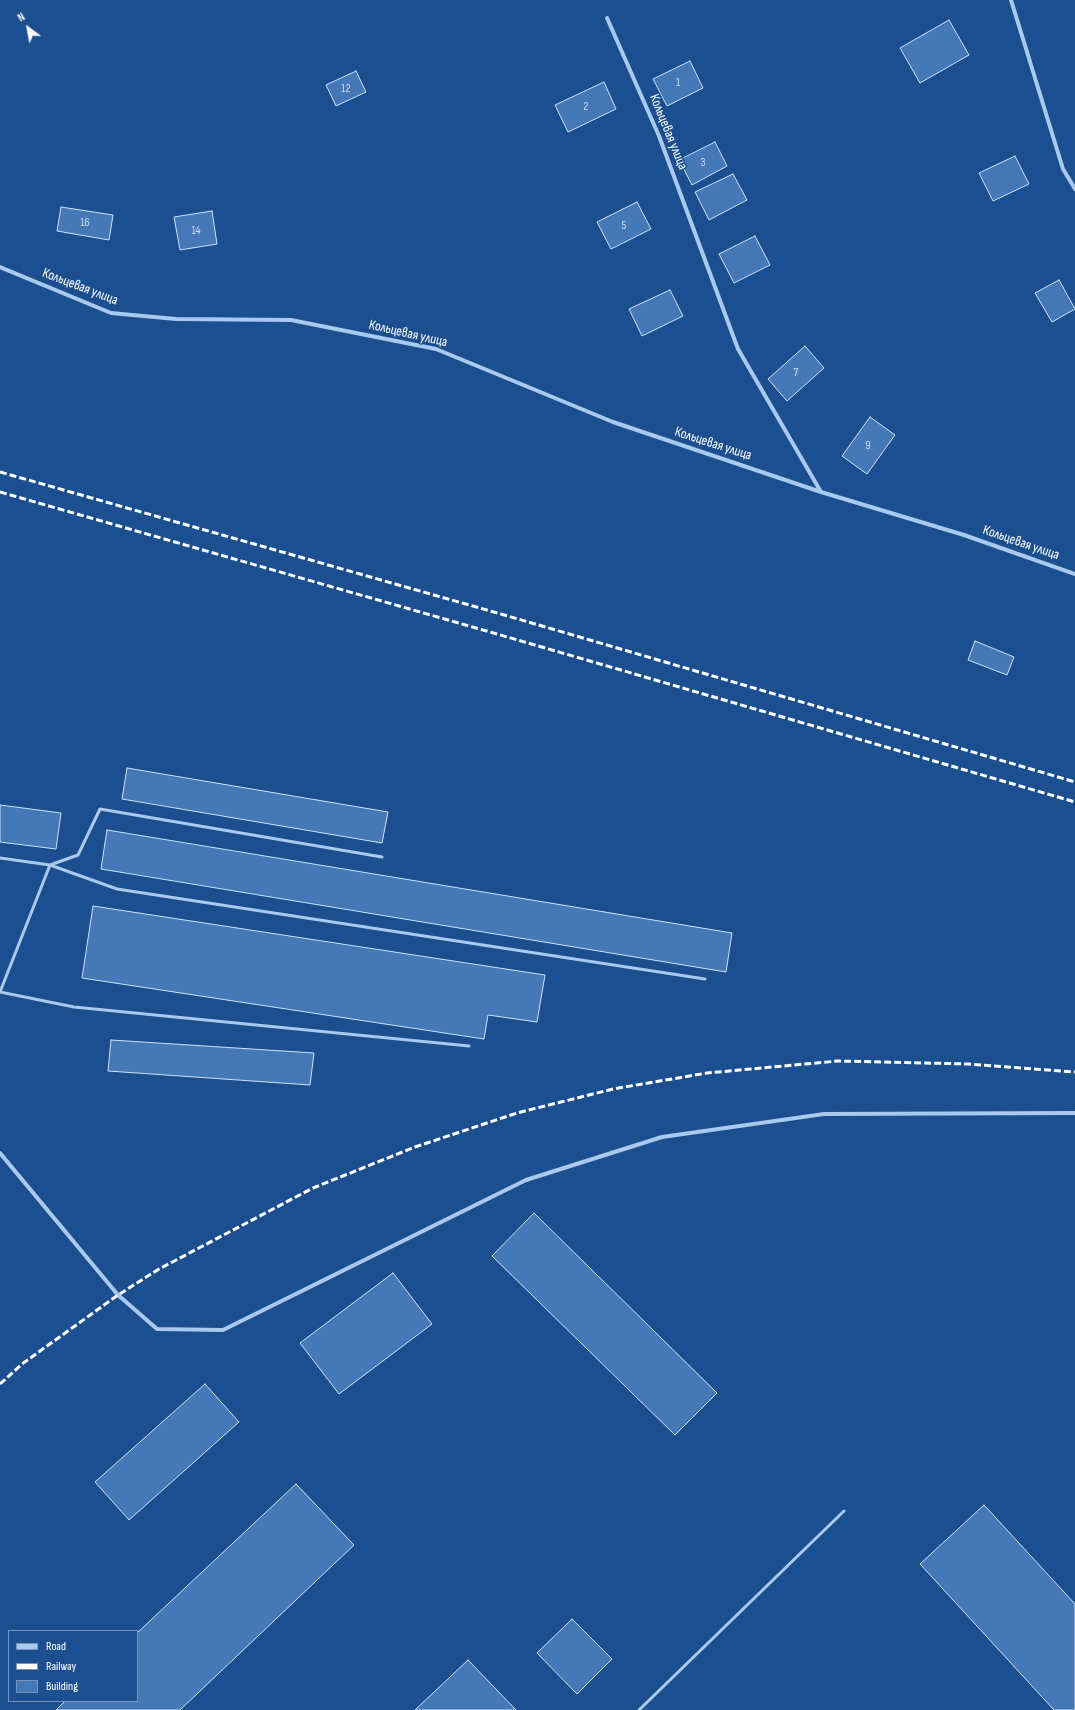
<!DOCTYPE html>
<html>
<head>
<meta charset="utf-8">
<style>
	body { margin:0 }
	#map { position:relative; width:1075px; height:1710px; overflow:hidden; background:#1b4f8f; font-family:"Sofia Sans Condensed",sans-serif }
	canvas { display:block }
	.legend { position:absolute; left:8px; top:1630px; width:130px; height:72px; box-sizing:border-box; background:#1b4f8f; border:1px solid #7695bc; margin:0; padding:5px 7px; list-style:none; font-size:12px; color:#fff }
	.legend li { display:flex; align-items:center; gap:8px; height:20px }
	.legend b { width:20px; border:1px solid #7695bc }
	.north { position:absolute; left:8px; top:8px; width:40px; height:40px; -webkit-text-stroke:3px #1b4f8f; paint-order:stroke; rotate:328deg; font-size:11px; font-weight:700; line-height:16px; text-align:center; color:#fff }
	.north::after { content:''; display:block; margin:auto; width:14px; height:18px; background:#fff; clip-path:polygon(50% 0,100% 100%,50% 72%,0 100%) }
</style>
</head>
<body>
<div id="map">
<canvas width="1075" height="1710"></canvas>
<ul class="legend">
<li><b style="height:5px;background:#a9c9ee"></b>Road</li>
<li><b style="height:5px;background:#fff"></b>Railway</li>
<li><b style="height:11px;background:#4478b7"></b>Building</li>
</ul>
<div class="north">N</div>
</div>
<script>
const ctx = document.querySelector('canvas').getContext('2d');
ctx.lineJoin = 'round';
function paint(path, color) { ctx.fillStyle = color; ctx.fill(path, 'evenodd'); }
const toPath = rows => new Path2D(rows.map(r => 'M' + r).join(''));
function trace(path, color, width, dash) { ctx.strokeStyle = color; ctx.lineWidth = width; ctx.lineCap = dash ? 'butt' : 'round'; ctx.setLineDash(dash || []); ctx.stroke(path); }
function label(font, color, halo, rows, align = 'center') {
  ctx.font = font + ' "Sofia Sans Condensed",sans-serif'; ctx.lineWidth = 3; ctx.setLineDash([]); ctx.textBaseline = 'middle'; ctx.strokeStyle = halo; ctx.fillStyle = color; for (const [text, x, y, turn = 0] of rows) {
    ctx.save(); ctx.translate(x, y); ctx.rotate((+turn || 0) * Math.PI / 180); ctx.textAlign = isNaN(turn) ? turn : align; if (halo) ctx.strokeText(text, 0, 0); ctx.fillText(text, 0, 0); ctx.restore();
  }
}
const building = toPath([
	[949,20,969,55,920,83,900,48,949,20],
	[690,61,703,88,667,106,653,79,690,61],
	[356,71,366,92,336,106,326,85,356,71],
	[604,82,616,109,568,132,555,105,604,82],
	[715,142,727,166,692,185,679,160,715,142],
	[1015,156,1029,184,993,201,979,173,1015,156],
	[733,174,747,200,709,220,695,192,733,174],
	[637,202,651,229,611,249,597,222,637,202],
	[61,207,113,215,109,240,57,231,61,207],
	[212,211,217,244,180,250,174,217,212,211],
	[755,236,770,265,734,283,719,254,755,236],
	[1059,280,1075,309,1052,322,1035,293,1059,280],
	[670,290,683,316,642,336,629,309,670,290],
	[805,346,824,368,787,401,768,379,805,346],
	[870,417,895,435,867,474,842,456,870,417],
	[975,641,1014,657,1007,675,968,660,975,641],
	[127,768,388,812,382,843,122,799,127,768],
	[0,805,61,813,56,849,0,842,0,805],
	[107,830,732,933,726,972,101,869,107,830],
	[93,906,545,975,537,1022,488,1015,484,1039,82,978,93,906],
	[111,1040,314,1053,310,1085,108,1071,111,1040],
	[534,1213,717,1393,675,1435,492,1256,534,1213],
	[393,1273,432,1324,339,1394,300,1343,393,1273],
	[205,1384,239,1422,129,1520,95,1482,205,1384],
	[296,1484,354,1545,180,1710,56,1710,65,1701,137,1701,137,1633,296,1484],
	[984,1505,1075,1604,1075,1710,1054,1710,920,1564,984,1505],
	[572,1619,612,1659,577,1694,537,1653,572,1619],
	[468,1660,516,1710,415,1710,468,1660]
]);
const lane = toPath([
	[0,858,50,865,0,992],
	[50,865,117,889,705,979],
	[50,865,78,855,100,809,382,857],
	[0,992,74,1007,469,1046],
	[639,1710,844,1511]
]);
const street = toPath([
	[1011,0,1063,169,1075,189],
	[607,18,659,136,738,349,821,492,964,535,1075,574],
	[0,267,111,313,176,319,291,320,436,349,613,422,821,492],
	[0,1153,118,1295,157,1329,223,1330,526,1180,662,1137,824,1114,1075,1113]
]);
const rail = toPath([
	[0,472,501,614,1075,782],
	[0,492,497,634,1075,802],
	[0,1384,22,1364,118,1295,159,1269,313,1188,415,1147,517,1113,613,1089,707,1073,838,1061,969,1064,1075,1072]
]);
const numberNames = [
	["1",678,83],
	["12",346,89],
	["2",586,107],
	["3",703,163],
	["16",85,223],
	["5",624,226],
	["14",196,231],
	["7",796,373],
	["9",868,446]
];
const streetNames = [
	["Кольцевая улица",668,132,68],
	["Кольцевая улица",80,287,21],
	["Кольцевая улица",408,334,13],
	["Кольцевая улица",713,444,18],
	["Кольцевая улица",1021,543,19]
];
paint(building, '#4478b7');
trace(building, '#cfe3fa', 1);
trace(lane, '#a9c9ee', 3);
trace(street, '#a9c9ee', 4);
trace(rail, '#fff', 3, [7, 3]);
label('12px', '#d0dded', null, numberNames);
label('14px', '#fff', '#1b4f8f', streetNames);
</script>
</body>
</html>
